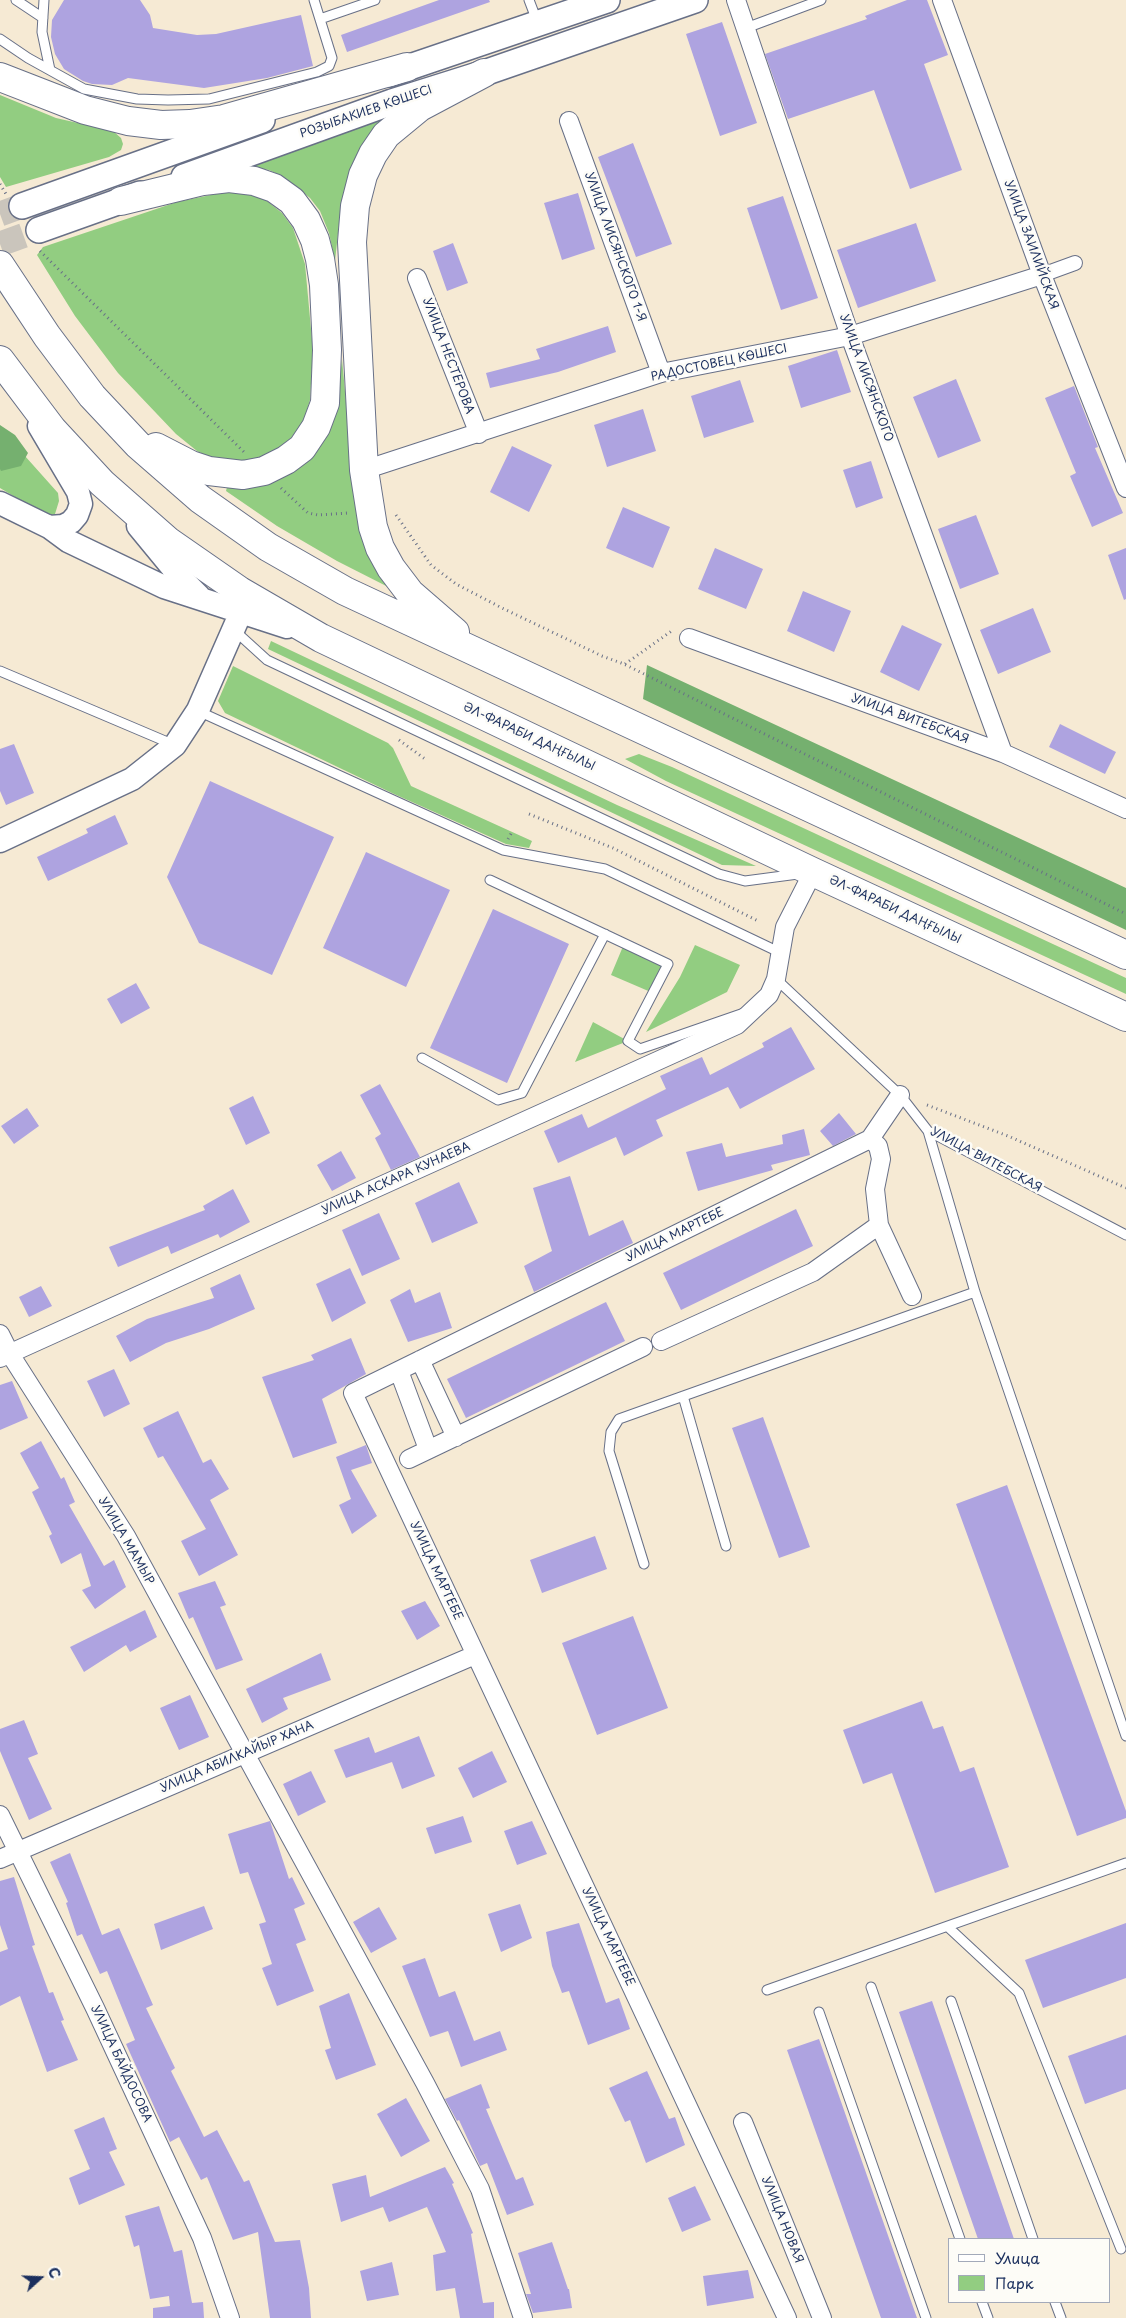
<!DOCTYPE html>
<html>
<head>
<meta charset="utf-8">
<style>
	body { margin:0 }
	#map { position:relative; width:1126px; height:2318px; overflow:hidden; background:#f6ead4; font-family:"Playpen Sans",sans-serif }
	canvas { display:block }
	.legend { position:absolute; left:948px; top:2238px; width:162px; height:65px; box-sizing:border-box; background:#fdfcf7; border:1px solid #a3aaba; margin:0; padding:6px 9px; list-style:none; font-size:15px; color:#1b2f5e }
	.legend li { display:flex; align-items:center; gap:10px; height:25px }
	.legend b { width:25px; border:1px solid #a3aaba }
	.north { position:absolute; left:15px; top:2253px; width:50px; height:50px; -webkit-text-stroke:4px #fdfcf7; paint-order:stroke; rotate:70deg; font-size:14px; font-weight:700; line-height:20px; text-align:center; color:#1b2f5e }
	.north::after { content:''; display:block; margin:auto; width:18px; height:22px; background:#1b2f5e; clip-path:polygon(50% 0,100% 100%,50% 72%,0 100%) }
</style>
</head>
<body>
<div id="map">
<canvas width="1126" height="2318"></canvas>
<ul class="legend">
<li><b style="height:6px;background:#fff"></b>Улица</li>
<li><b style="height:14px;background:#92cd81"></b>Парк</li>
</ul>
<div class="north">С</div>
</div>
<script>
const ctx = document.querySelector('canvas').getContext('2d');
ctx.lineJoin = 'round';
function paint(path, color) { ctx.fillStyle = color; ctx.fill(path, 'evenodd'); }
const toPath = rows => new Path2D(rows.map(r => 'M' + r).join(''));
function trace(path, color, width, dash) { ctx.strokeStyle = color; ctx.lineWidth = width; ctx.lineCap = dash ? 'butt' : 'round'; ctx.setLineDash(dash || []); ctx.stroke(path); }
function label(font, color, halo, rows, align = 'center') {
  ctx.font = font + ' "Playpen Sans",sans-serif'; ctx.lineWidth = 5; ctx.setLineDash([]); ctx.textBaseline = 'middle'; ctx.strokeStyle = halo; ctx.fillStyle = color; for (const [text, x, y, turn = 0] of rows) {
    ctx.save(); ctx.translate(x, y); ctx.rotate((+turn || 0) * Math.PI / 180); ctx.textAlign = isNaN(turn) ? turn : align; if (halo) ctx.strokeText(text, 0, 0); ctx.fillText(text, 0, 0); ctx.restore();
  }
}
const green = toPath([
	[0,95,56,118,113,131,121,138,123,144,121,150,109,157,6,187,0,177],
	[398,110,341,206,335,261,329,233,320,211,310,198,284,177,269,170,251,167],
	[230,191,250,194,267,201,282,213,293,228,305,264,313,351,310,400,304,420,291,438,276,450,259,458,243,461,211,458,197,451,176,434,118,373,75,316,37,255,43,247,177,202],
	[342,359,355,499,400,593,337,561,277,526,226,491,227,487,244,487,337,404],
	[0,428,58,493,59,501,55,514,51,515,37,510,0,488],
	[271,641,617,805,756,866,722,865,268,649],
	[233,666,388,743,393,748,411,786,532,841,529,848,506,844,394,794,225,713,218,701],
	[639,754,672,767,1126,978,1126,994,666,781,625,759],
	[624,944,668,964,653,993,611,975],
	[695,945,740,965,727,992,646,1032,680,977],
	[593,1022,628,1041,575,1062]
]);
const forest = toPath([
	[0,425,15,435,28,453,21,466,1,471,0,469],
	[647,665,1126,888,1126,930,643,699]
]);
const building = toPath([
	[64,0,140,0,150,15,153,28,197,35,216,34,301,15,313,66,267,78,204,88,128,78,112,85,92,84,83,81,64,69,55,54,51,37,52,20],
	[439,0,489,0,490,2,347,52,341,35],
	[907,0,927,0,948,55,924,64,962,170,910,189,874,90,788,119,765,54,867,19,865,16],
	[722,22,757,123,720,136,686,34],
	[633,143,672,244,636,257,598,157],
	[578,193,595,249,562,260,544,203],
	[783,196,818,298,781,310,747,208],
	[916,223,936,281,858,308,837,250],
	[453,243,468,283,447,291,433,251],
	[608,326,616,352,558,372,490,388,486,373,540,359,536,349],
	[837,350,851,392,801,408,788,366],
	[956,379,981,441,938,458,913,397],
	[740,380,754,422,704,438,691,396],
	[1074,386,1098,447,1095,448,1123,513,1092,527,1070,476,1076,473,1045,398],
	[643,409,656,451,607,467,594,425],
	[512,446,552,465,529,512,490,492],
	[871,461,883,498,856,508,843,470],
	[623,507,670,527,653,568,606,548],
	[976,515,999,574,960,589,938,529],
	[715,548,763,569,746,609,698,589],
	[1126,548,1126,599,1124,600,1108,555],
	[803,591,851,611,834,652,787,631],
	[1033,608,1051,652,998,674,980,630],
	[902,625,942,644,919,691,880,672],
	[1060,724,1116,752,1105,774,1049,747],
	[14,744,34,793,6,805,0,791,0,749],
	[210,781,334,837,272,975,199,943,167,877],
	[115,815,128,844,48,881,37,857,88,833,86,829],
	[366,852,450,890,406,987,323,948],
	[493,909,569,944,507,1083,430,1048],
	[136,983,150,1008,121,1024,107,999],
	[791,1027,815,1069,740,1109,728,1087,656,1120,663,1136,624,1156,616,1137,558,1163,544,1131,582,1114,588,1128,666,1089,660,1076,702,1057,710,1075,764,1047,762,1043],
	[380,1084,420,1157,391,1170,375,1138,381,1134,360,1095],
	[253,1096,270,1133,246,1145,229,1108],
	[27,1108,39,1126,14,1144,1,1126],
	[839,1113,856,1134,833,1146,820,1131],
	[804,1129,810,1155,771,1165,773,1170,698,1191,686,1152,722,1143,726,1157,783,1144,782,1135],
	[341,1151,356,1178,332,1191,317,1165],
	[570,1176,589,1236,623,1220,633,1243,534,1292,524,1266,552,1251,533,1188],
	[459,1182,478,1223,432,1243,415,1203],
	[233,1189,250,1222,220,1238,218,1234,171,1254,168,1246,118,1267,109,1247,205,1210,203,1206],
	[796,1209,813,1246,681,1310,663,1273],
	[379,1213,400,1259,362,1276,342,1230],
	[350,1268,366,1303,332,1322,316,1284],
	[240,1274,255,1309,209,1329,166,1343,130,1362,116,1336,147,1319,214,1298,210,1288],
	[41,1286,52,1306,29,1317,19,1297],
	[410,1289,415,1303,440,1292,452,1328,408,1342,390,1300],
	[606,1302,625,1341,466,1418,447,1379],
	[351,1338,366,1374,322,1399,337,1443,293,1458,262,1377,314,1360,311,1355],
	[114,1369,130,1404,104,1417,87,1381],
	[12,1381,28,1418,0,1430,0,1385],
	[178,1411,203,1463,211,1459,229,1489,210,1500,238,1555,199,1576,181,1541,206,1529,163,1456,158,1458,143,1428],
	[763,1417,810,1547,779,1558,732,1428],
	[41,1441,61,1479,64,1477,75,1502,69,1505,104,1566,114,1560,126,1587,95,1609,82,1590,91,1586,81,1553,61,1564,49,1536,52,1534,32,1492,39,1488,20,1453],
	[366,1445,372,1463,351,1470,377,1516,352,1534,339,1505,351,1499,336,1457],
	[1007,1485,1126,1811,1126,1818,1077,1836,956,1504],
	[595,1536,607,1569,542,1593,530,1560],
	[215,1581,226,1605,220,1607,243,1660,216,1670,193,1617,189,1619,178,1593],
	[425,1601,440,1626,417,1640,401,1611],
	[145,1610,157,1637,130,1652,126,1645,84,1672,70,1647],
	[633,1616,668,1708,597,1735,562,1643],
	[321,1653,331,1680,283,1698,288,1709,262,1723,246,1689],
	[190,1695,209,1737,179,1750,160,1708],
	[922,1701,933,1729,943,1726,960,1772,974,1767,1009,1867,935,1893,892,1773,863,1784,843,1730],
	[24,1720,38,1754,28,1758,52,1809,29,1820,0,1751,0,1729],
	[419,1736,435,1776,402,1789,392,1762,346,1778,334,1750,369,1737,375,1753],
	[492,1751,507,1782,473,1798,458,1768],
	[311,1771,326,1802,298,1816,283,1784],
	[463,1816,472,1842,435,1854,426,1828],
	[270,1821,289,1879,292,1877,305,1904,294,1909,306,1940,296,1944,314,1991,277,2006,262,1968,272,1964,259,1924,266,1922,248,1872,240,1874,228,1834],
	[532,1821,547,1854,517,1865,504,1831],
	[70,1853,102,1935,119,1928,153,2005,146,2008,175,2068,171,2071,204,2137,217,2130,244,2182,249,2180,275,2242,300,2240,309,2288,311,2318,270,2318,258,2232,233,2240,207,2177,201,2180,179,2137,170,2142,126,2044,135,2040,107,1971,100,1974,82,1934,77,1936,66,1903,68,1902,50,1862],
	[14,1877,35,1945,32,1946,49,1993,53,1992,64,2020,61,2021,78,2060,47,2072,20,1996,0,2006,0,1952,8,1949,0,1925,0,1881],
	[520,1904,532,1938,501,1952,488,1914],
	[204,1906,213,1929,161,1950,154,1924],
	[379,1907,397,1939,371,1953,353,1922],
	[579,1923,606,2003,619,1998,630,2029,588,2045,569,1991,562,1993,552,1966,546,1932],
	[1126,1923,1126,1978,1043,2008,1025,1960],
	[425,1958,439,1997,455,1991,474,2041,500,2031,507,2050,461,2067,448,2031,430,2037,402,1966],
	[349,1993,376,2065,336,2080,325,2050,331,2048,319,2006],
	[932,2001,1014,2239,978,2239,899,2012],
	[1126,2035,1126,2089,1085,2104,1068,2056],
	[819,2039,917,2318,881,2318,787,2050],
	[647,2071,669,2119,675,2117,685,2145,646,2163,630,2120,625,2122,609,2088],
	[481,2084,490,2108,486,2109,516,2180,523,2177,534,2205,507,2215,487,2163,480,2166,459,2120,457,2121,445,2099],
	[406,2098,430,2141,401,2157,377,2114],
	[104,2117,117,2149,109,2152,125,2185,79,2205,69,2178,90,2169,74,2130],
	[445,2167,454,2183,452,2184,473,2233,471,2234,483,2303,494,2302,494,2318,460,2318,455,2288,436,2291,433,2255,446,2252,427,2207,389,2222,383,2207,341,2222,332,2184,366,2175,370,2197],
	[695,2186,711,2220,682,2232,668,2198],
	[159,2206,174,2252,182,2250,192,2303,203,2302,204,2318,153,2318,153,2308,170,2306,169,2296,150,2299,139,2245,134,2247,125,2216],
	[552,2242,568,2289,569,2289,572,2308,533,2313,526,2294,531,2294,518,2253],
	[392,2262,399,2295,367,2301,360,2271],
	[748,2270,754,2298,707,2306,703,2276]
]);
const secondaryTunnel = toPath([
	[0,214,22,206],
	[0,244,39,230]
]);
const path = toPath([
	[0,184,6,194],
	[40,251,244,452],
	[281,488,308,513,318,515,348,513],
	[396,515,431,565,456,584,502,608,602,656,624,664,1126,914],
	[625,664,673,630],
	[399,740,425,759],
	[529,814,613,848,758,921],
	[508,839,512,832],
	[927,1105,1008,1136,1126,1188]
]);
const service = toPath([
	[16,0,43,18],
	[44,0,42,32,50,70],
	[529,0,537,21],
	[320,19,375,0],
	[746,28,821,0],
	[0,39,28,58,84,89,137,99,168,100,209,99,317,72,329,66,332,58,314,0],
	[234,630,267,660,719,874,745,881,798,874],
	[0,671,172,744],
	[198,711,503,850,605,869,781,953],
	[490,880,668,964,628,1041,640,1049,744,1013],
	[776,979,900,1095,928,1131,1126,1235],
	[422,1058,498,1100,522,1093,605,934],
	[928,1131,975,1292,1126,1736],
	[683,1396,726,1546],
	[644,1564,609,1451,611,1432,619,1419,975,1292],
	[948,1927,1019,1993,1121,2249],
	[871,1987,960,2239],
	[767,1990,1126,1863],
	[951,2001,1033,2239],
	[819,2012,926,2318],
	[982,2302,988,2318],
	[1055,2302,1061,2318]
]);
const pedestrian = toPath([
	[1042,275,1075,263]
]);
const minor = toPath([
	[736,0,850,336,1003,753],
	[942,0,1042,275,1126,488],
	[569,121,661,373],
	[417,278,479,434],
	[364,470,661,373,850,336,1042,275],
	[689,638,1003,753,1126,809],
	[870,1139,878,1146,881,1159,875,1189,879,1225,912,1296],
	[0,1334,10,1354,126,1536,425,2083,480,2189,523,2318],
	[661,1341,813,1272,879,1225],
	[0,1358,737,1025,769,995,776,979,785,927,813,872],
	[420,1360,456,1437],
	[399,1371,428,1449],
	[409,1459,643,1347],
	[0,1815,95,2008,202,2238,230,2318],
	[0,1859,475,1655],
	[743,2122,822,2318],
	[787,2318,353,1393,870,1139,900,1095]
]);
const tertiary = toPath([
	[39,426,78,492,81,504,77,515,71,522,63,526,49,527],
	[0,503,49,527,68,541,164,587,287,627],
	[138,526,180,577,199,596],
	[0,841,132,779,175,745,198,710,241,612]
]);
const secondary = toPath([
	[389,74,607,0],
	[184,177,392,102,484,73,695,0],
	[22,206,262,120],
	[39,230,140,194]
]);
const primary = toPath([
	[0,77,85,110,128,121,161,125,190,124,224,119,407,67],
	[121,201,203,181,229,178,254,181,274,188,292,201,306,220,315,240,320,259,324,285,327,350,325,403,316,427,302,448,286,460,264,471,243,475,209,471,191,465,156,447],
	[0,265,47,336,92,396,138,445,200,499,268,547,345,591,1126,955],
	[0,360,52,429,102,483,168,541,240,591,321,638,813,872,1126,1017],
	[455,632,410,593,391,568,380,548,373,527,364,470,352,242,355,206,363,175,373,154,386,135,420,107,484,73]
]);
const streetNames = [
	["РОЗЫБАКИЕВ КӨШЕСІ",366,112,-19],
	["УЛИЦА ЗАИЛИЙСКАЯ",1031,245,70],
	["УЛИЦА ЛИСЯНСКОГО 1-Я",615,247,70],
	["УЛИЦА НЕСТЕРОВА",448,356,69],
	["РАДОСТОВЕЦ КӨШЕСІ",719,363,-12],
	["УЛИЦА ЛИСЯНСКОГО",866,378,70],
	["УЛИЦА ВИТЕБСКАЯ",910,719,20],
	["ӘЛ-ФАРАБИ ДАҢҒЫЛЫ",529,737,25],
	["ӘЛ-ФАРАБИ ДАҢҒЫЛЫ",895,910,25],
	["УЛИЦА ВИТЕБСКАЯ",986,1160,28],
	["УЛИЦА АСКАРА КУНАЕВА",396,1179,-24],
	["УЛИЦА МАРТЕБЕ",675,1235,-26],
	["УЛИЦА МАМЫР",126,1541,60],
	["УЛИЦА МАРТЕБЕ",436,1571,65],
	["УЛИЦА АБИЛКАЙЫР ХАНА",237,1757,-23],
	["УЛИЦА МАРТЕБЕ",608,1937,65],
	["УЛИЦА БАЙДОСОВА",121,2064,65],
	["УЛИЦА НОВАЯ",782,2220,68]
];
paint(green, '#92cd81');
paint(forest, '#75b06f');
paint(building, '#aea3e0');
trace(secondaryTunnel, '#cac5bc', 25, [25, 12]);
trace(service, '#687087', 11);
trace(pedestrian, '#687087', 16);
trace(minor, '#687087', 20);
trace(tertiary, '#687087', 25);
trace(secondary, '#687087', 28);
trace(primary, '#687087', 30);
trace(path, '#687087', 3, [1, 4]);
trace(service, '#fff', 9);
trace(pedestrian, '#fff', 14);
trace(minor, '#fff', 18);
trace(tertiary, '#fff', 22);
trace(secondary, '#fff', 25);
trace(primary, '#fff', 28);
label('12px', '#1b2f5e', '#fdfcf7', streetNames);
</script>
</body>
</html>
